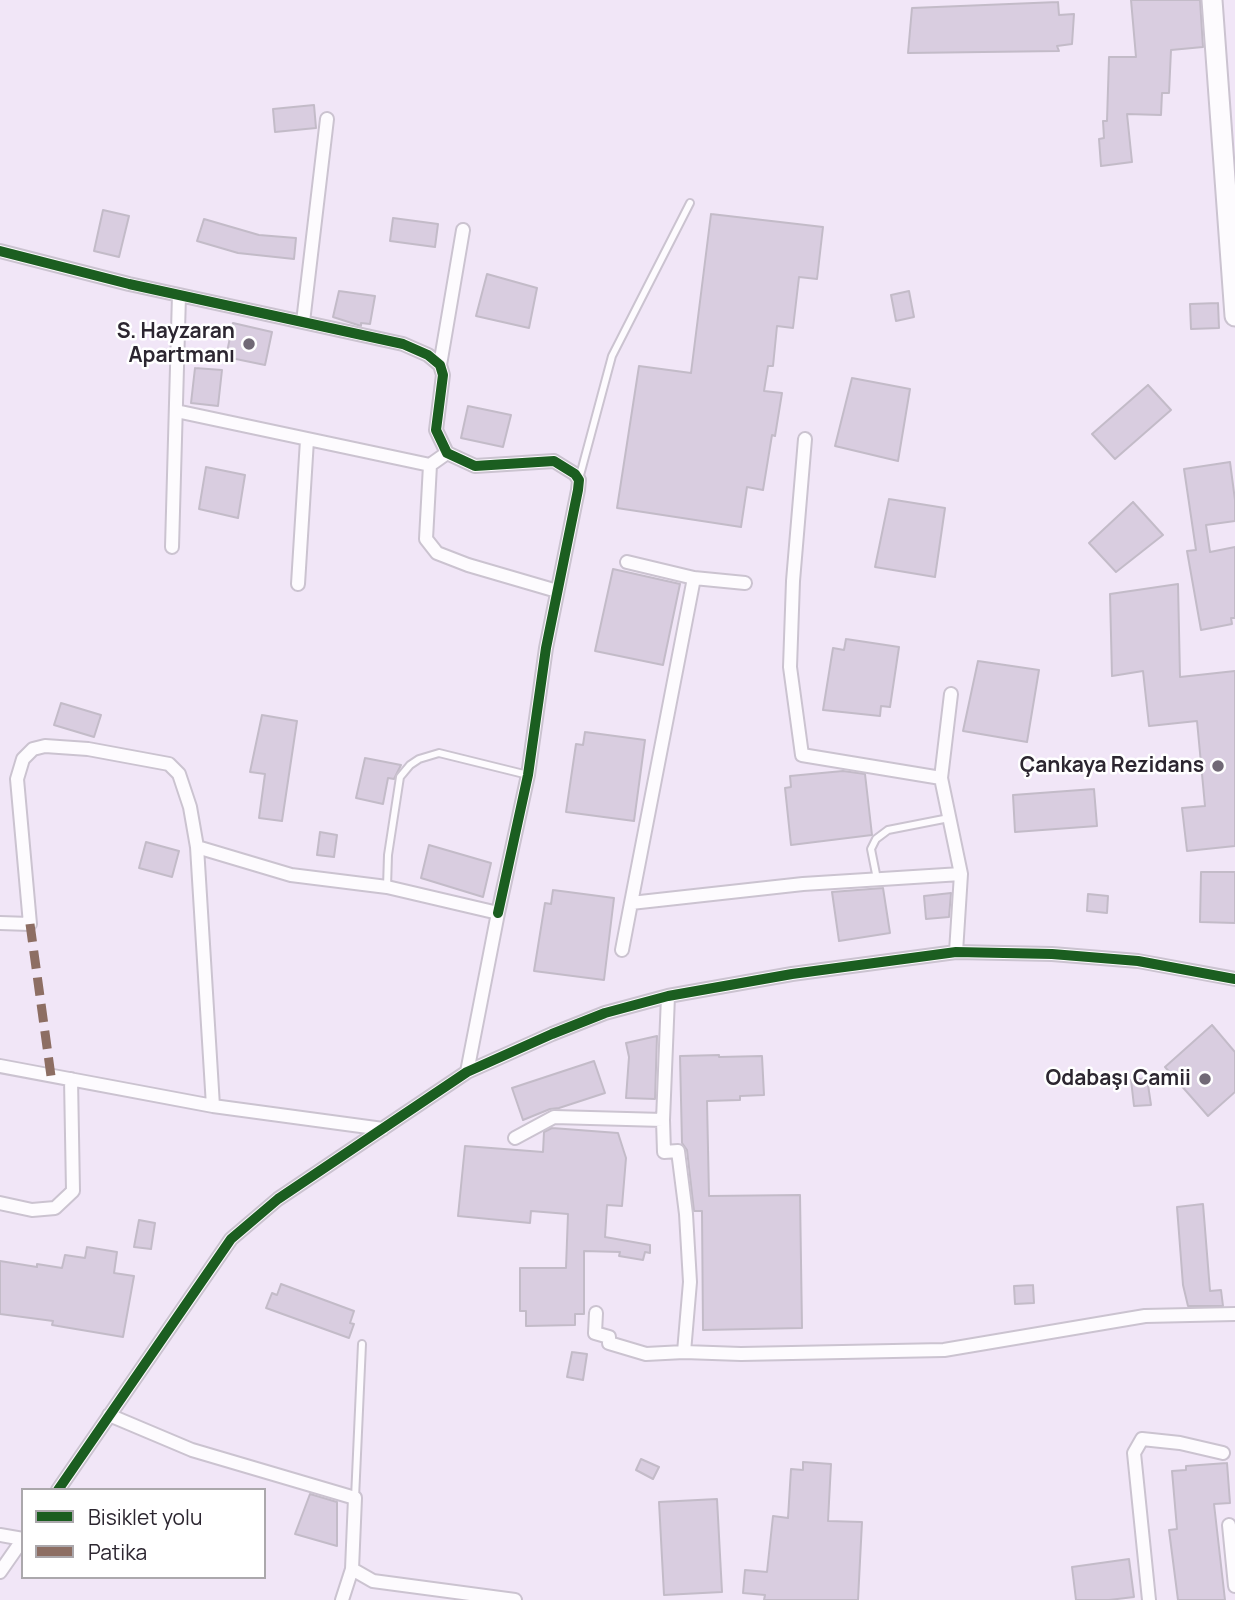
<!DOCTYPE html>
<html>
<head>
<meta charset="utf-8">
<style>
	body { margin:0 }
	#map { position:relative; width:1235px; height:1600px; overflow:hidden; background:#f1e6f7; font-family:Manrope,sans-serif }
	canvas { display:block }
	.legend { position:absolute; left:21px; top:1488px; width:245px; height:91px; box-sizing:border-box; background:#fff; border:2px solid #aba8ac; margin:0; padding:9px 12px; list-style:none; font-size:21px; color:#2c2630 }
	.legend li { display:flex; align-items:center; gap:14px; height:35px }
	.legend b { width:35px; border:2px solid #aba8ac }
</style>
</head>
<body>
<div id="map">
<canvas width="1235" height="1600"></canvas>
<ul class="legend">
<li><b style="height:9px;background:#1b5e20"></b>Bisiklet yolu</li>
<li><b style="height:9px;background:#8d6e63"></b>Patika</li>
</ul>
</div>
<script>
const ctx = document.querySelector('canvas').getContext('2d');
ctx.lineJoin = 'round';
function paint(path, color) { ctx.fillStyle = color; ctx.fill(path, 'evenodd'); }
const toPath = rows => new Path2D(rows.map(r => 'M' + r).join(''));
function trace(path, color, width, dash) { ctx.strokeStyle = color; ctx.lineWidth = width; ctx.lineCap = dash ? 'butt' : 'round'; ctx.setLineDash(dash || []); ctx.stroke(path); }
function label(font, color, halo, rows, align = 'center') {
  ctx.font = font + ' Manrope,sans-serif'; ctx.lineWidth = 5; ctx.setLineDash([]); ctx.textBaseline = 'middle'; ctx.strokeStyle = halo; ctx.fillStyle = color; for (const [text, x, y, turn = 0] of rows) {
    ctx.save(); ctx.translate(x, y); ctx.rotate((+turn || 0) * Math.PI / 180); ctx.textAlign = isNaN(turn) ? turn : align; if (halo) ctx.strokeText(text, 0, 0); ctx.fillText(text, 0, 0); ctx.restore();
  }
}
const building = toPath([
	[1131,0,1200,0,1203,47,1171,50,1169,93,1162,93,1161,115,1127,114,1132,162,1101,166,1099,139,1104,138,1103,121,1107,121,1109,57,1136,57,1131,0],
	[1058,2,1059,15,1074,14,1072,44,1057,46,1059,51,908,53,912,8,1058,2],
	[314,105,316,128,275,132,273,109,314,105],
	[103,210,129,216,119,257,94,251,103,210],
	[711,214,823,227,817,279,799,277,793,328,777,326,773,366,768,366,764,391,782,393,775,436,772,435,763,490,747,487,741,527,617,508,639,366,691,373,711,214],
	[393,218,438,224,435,247,390,241,393,218],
	[204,219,259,235,296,238,294,259,238,253,197,241,204,219],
	[487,274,537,288,529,328,476,316,487,274],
	[339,291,375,296,370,324,361,323,361,326,333,317,339,291],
	[909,291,914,317,896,321,891,295,909,291],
	[1218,303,1219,328,1191,329,1190,304,1218,303],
	[233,323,272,332,265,365,226,357,233,323],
	[195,368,222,370,218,406,191,403,195,368],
	[852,378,910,389,898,461,835,446,852,378],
	[1148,385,1171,410,1115,459,1092,434,1148,385],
	[468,406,511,415,503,447,461,438,468,406],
	[1230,462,1235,500,1235,521,1206,525,1210,552,1235,547,1235,618,1231,618,1232,624,1201,630,1187,551,1196,550,1184,469,1230,462],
	[206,467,245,475,238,518,199,509,206,467],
	[889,499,945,508,935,577,875,567,889,499],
	[1133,502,1163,535,1116,572,1089,543,1133,502],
	[613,569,680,584,663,665,595,651,613,569],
	[1178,584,1180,677,1235,671,1235,846,1187,851,1182,808,1205,806,1197,721,1149,726,1143,671,1112,676,1110,594,1178,584],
	[846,639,899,647,890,707,881,706,880,716,823,710,833,648,844,650,846,639],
	[978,661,1039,670,1027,742,963,731,978,661],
	[61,703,101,715,94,737,54,725,61,703],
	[262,715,297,721,282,821,259,818,265,774,250,772,262,715],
	[585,732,645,740,634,821,566,812,576,744,583,745,585,732],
	[365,758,401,765,394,779,388,778,383,804,356,798,365,758],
	[843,771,865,774,872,835,791,845,785,788,791,787,790,776,843,771],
	[1094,789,1097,826,1015,832,1013,795,1094,789],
	[320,832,337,835,334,857,317,855,320,832],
	[146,842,179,851,172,877,139,868,146,842],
	[429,845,491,863,483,897,421,878,429,845],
	[1201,872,1235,872,1235,923,1200,922,1201,872],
	[883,888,890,933,839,941,832,892,883,888],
	[553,890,614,898,604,980,534,971,545,903,551,904,553,890],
	[951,893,949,917,926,919,924,896,951,893],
	[1088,894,1108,896,1107,913,1087,911,1088,894],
	[1212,1025,1235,1052,1235,1092,1208,1116,1165,1067,1212,1025],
	[657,1036,655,1099,626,1098,629,1057,626,1043,657,1036],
	[719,1055,719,1057,762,1056,764,1095,740,1096,740,1100,707,1101,709,1196,800,1195,802,1328,703,1330,702,1211,694,1211,687,1150,682,1143,680,1056,719,1055],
	[594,1061,605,1093,559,1108,550,1109,523,1120,512,1088,594,1061],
	[1147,1078,1151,1105,1134,1106,1131,1080,1147,1078],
	[552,1128,618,1133,626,1158,622,1206,607,1205,605,1237,650,1245,650,1253,645,1252,643,1260,619,1256,620,1252,584,1251,584,1314,575,1314,575,1325,526,1326,526,1311,520,1311,520,1268,566,1268,568,1214,531,1211,530,1223,458,1216,465,1146,543,1152,544,1132,552,1128],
	[1203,1204,1210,1291,1221,1290,1223,1306,1188,1306,1183,1285,1177,1207,1203,1204],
	[139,1220,155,1223,151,1249,134,1247,139,1220],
	[87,1247,117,1252,114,1273,134,1276,123,1337,52,1325,53,1321,0,1314,0,1261,37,1267,37,1264,62,1268,65,1255,85,1258,87,1247],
	[281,1284,354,1311,350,1323,354,1324,349,1338,266,1308,272,1293,277,1295,281,1284],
	[1033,1285,1034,1303,1015,1304,1014,1286,1033,1285],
	[572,1352,587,1354,583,1380,567,1377,572,1352],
	[641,1459,659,1467,653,1479,636,1470,641,1459],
	[803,1462,831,1464,828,1521,862,1522,858,1600,764,1600,765,1595,743,1593,745,1570,767,1572,773,1516,788,1518,791,1469,803,1470,803,1462],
	[1227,1463,1230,1503,1214,1504,1225,1600,1178,1600,1169,1530,1177,1529,1172,1471,1186,1470,1186,1466,1227,1463],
	[310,1494,337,1502,337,1546,295,1534,310,1494],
	[717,1499,722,1592,664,1595,659,1502,717,1499],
	[1129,1559,1134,1597,1109,1600,1076,1600,1072,1567,1129,1559]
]);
const lane = toPath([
	[579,479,612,356,690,203],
	[877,879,871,849,876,839,888,830,949,818],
	[387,887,388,855,400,777,410,765,419,759,439,753,528,775],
	[355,1498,362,1344]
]);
const street = toPath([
	[0,251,129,284,403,344,428,355,440,365,443,375,436,430,447,453,475,466,554,461,575,474,579,480,578,490,546,648,528,775,498,913],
	[303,322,327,119],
	[440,365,463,230],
	[176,411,430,465,447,453],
	[805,439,793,581,790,667,802,755,941,778,961,874,956,952],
	[430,465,426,539,437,553,468,565,557,591],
	[172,547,179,295],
	[627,562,694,578,745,583],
	[694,578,631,903,803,884,961,874],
	[298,584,307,440],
	[941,778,951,694],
	[197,847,291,875,387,887,498,913,467,1072],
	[0,923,30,924,17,779,23,759,33,749,45,746,88,749,169,764,179,774,190,807,197,847,213,1106],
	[622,950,631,903],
	[668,996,663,1120,664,1152,678,1151,686,1214,690,1282,684,1352,741,1354,944,1350,1145,1316,1235,1314],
	[0,1066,213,1106,383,1129],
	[515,1138,554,1117,663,1120],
	[0,1203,32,1210,55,1208,73,1191,71,1079],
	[596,1313,595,1333,609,1337,609,1343,646,1354,684,1352],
	[109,1415,192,1450,355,1498,352,1569,342,1600],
	[58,1490,231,1239,278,1199,467,1072,552,1034,605,1013,668,996,792,974,956,952,1052,954,1138,961,1235,979],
	[1229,1525,1235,1586],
	[0,1535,23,1539],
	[352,1569,373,1581,515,1600],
	[0,1572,23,1539],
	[1149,1600,1134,1453,1142,1439,1180,1443,1223,1453]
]);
const secondary = toPath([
	[1212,0,1235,316]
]);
const quiet = toPath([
	[30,924,51,1076]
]);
const cycleway = toPath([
	[0,251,129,284,403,344,428,355,440,365,443,375,436,430,447,453,475,466,554,461,575,474,579,480,578,490,546,648,528,775,498,913],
	[58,1490,231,1239,278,1199,467,1072,552,1034,605,1013,668,996,792,974,956,952,1052,954,1138,961,1235,979]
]);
const markers = [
	[249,344,7,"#716976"],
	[1218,766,7,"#716976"],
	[1205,1079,7,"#716976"]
];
const poiNames = [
	["S. Hayzaran",235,332],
	["Apartmanı",235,356],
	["Çankaya Rezidans",1204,766],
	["Odabaşı Camii",1191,1079]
];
paint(building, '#d9cde0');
trace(building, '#c3bbc8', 2);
trace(lane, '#cbc3d0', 10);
trace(street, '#cbc3d0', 16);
trace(secondary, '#cbc3d0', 23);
trace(lane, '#fdfbfe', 6);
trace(street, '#fdfbfe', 12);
trace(secondary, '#fdfbfe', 19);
trace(quiet, '#8d6e63', 9, [18, 9]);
trace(cycleway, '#1b5e20', 10);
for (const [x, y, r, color] of markers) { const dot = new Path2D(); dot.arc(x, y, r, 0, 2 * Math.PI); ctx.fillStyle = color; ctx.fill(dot); trace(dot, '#fff', 2.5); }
label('bold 21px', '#2c2630', '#fff', poiNames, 'right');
</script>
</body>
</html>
